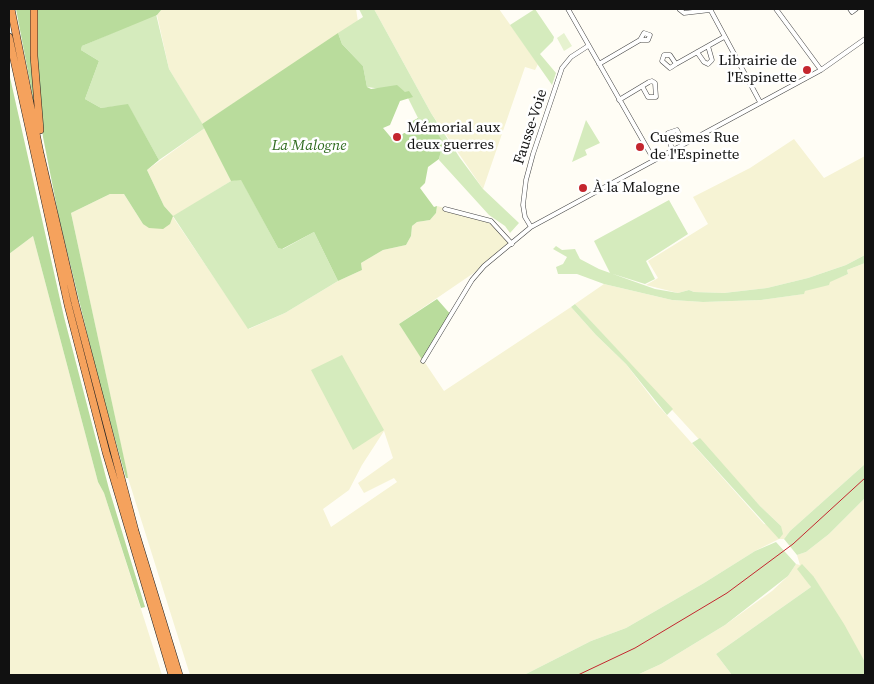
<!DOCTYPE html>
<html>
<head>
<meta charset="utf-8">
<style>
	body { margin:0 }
	#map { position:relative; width:874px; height:684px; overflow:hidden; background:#fffdf5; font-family:"Source Serif 4",serif }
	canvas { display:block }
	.frame { position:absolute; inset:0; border:10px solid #111; pointer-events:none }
</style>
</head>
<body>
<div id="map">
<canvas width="874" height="684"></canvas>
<div class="frame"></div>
</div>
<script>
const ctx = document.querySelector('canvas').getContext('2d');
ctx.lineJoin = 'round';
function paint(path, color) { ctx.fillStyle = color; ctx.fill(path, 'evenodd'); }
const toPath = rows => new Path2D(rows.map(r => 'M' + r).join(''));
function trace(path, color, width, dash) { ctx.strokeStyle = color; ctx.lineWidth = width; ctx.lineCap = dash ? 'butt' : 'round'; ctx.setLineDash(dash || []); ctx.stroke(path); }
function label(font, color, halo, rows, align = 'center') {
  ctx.font = font + ' "Source Serif 4",serif'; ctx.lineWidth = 5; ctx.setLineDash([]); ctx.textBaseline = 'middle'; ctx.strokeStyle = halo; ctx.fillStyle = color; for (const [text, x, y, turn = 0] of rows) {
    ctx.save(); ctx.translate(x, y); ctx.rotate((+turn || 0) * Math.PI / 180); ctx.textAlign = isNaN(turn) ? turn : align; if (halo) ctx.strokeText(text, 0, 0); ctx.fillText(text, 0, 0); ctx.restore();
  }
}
const farmland = toPath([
	[162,9,356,9,358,22,202,124,169,69,157,15],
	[374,9,499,9,538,64,535,70,525,67,483,189,431,113],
	[205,128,231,181,173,217,249,329,285,313,338,281,362,270,361,263,383,250,406,245,411,236,412,226,417,222,430,220,436,213,437,206,487,219,512,244,484,266,399,324,444,391,571,307,596,335,626,364,655,402,764,524,781,526,760,506,575,304,604,284,672,300,703,302,761,300,803,294,805,291,848,274,847,270,865,263,865,464,790,531,784,539,779,539,755,551,704,583,626,628,591,641,524,675,190,675,128,478,71,213,110,194,124,194,143,224,173,216,164,206,147,170],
	[384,431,393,458,358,483,364,493,394,478,397,482,331,527,323,509,349,490,362,465],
	[794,139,824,178,865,156,865,255,846,265,808,278,767,288,724,293,694,292,689,290,678,293,646,285,658,278,648,261,708,224,693,197,750,168],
	[33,236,98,482,104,493,162,675,9,675,9,254],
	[865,498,865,662,814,577,807,580,811,587,716,654,732,675,637,675,661,664,725,625,772,591,788,576,796,564,800,565,797,555,806,552,829,534]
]);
const green = toPath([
	[359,9,374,9,431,113,460,158,483,189,519,223,510,233,505,226,489,215,439,160,442,142,427,125,423,128,405,92,367,87,363,66,342,44,338,33,363,17],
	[535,9,554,37,553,41,540,54,556,73,552,85,510,25],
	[156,14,169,69,205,128,159,160,128,105,101,108,85,99,99,61,81,50,82,46],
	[586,120,600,143,585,150,587,155,572,162],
	[241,179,278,248,283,249,314,232,338,281,285,313,248,329,173,216,231,181],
	[669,200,688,234,646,261,655,279,645,284,610,273,594,241],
	[556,246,562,250,575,249,580,259,599,269,655,289,678,293,689,290,694,292,724,293,767,288,808,278,846,265,865,255,865,263,847,270,848,274,830,282,829,285,805,291,804,294,761,300,703,302,672,300,604,284,577,274,558,274,556,267,563,264,567,257,553,249],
	[575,304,673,409,667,415,626,364,596,335,571,307],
	[342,355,384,430,353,450,311,370],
	[700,438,760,506,781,526,783,534,779,539,692,443],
	[865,464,865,498,829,534,806,552,797,555,784,539,790,531],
	[776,542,796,564,788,576,725,625,661,664,637,675,524,675,591,641,626,628,704,583,755,551],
	[802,564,814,577,844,624,865,662,865,675,732,675,716,654,811,587,797,569]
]);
const forest = toPath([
	[16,9,33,9,35,103,34,103],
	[37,9,162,9,157,15,82,46,81,50,99,61,85,99,101,108,128,104,159,160,147,170,164,206,173,216,170,224,163,229,149,228,143,224,124,194,110,194,71,213,127,472,128,478,126,478,99,382,59,218,43,137,37,83],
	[338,33,342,44,363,66,367,87,371,89,397,85,405,92,409,91,413,97,400,101,390,125,383,128,394,141,404,133,411,133,409,123,418,118,423,128,427,125,426,120,428,119,443,142,439,159,428,167,425,183,420,188,434,207,437,206,436,213,430,220,417,222,412,226,411,236,406,245,383,250,361,263,362,270,338,281,314,232,282,249,278,248,241,180,231,181,202,124],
	[9,73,64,317,109,489,145,607,141,608,104,493,98,482,33,236,9,254],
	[437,299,452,316,423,361,399,324]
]);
const pitch = toPath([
	[564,33,572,46,564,51,557,38]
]);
const street = toPath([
	[568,9,654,160],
	[679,9,684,13,710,10],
	[710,9,760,102],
	[776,9,821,70],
	[850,9,852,12,856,9],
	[697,52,704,62,708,64,712,60,708,46],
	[599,64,640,40,644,33,650,35,648,40,640,40],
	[676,64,670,55,664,55,662,61,670,68,676,64,724,37],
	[619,100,649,82,652,81,655,83,656,97,648,97,642,86],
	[672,150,668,133,677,130,684,144],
	[445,209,491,221,512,244],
	[531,227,525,217,523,205,526,180,533,154,562,68,571,57,588,46],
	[423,361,472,280,484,266,531,227,821,70,865,39]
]);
const highway = toPath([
	[11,9,40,153,75,303,135,531,179,675],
	[34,9,34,56,40,130],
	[9,37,68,305,106,452,172,675]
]);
const rail = toPath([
	[578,675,635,648,727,593,793,544,865,478]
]);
const markers = [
	[807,70,5,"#c4262e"],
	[397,137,5,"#c4262e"],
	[640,147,5,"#c4262e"],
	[583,188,5,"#c4262e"]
];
const poiNames = [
	["Librairie de",797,61,"right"],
	["l'Espinette",797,78,"right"],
	["Mémorial aux",407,128],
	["deux guerres",407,145],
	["Cuesmes Rue",650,138],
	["de l'Espinette",650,155],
	["À la Malogne",593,188]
];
const streetNames = [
	["Fausse-Voie",531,127,-72]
];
const parkNames = [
	["La Malogne",309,146]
];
paint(farmland, '#f6f3d4');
paint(green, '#d5ebbd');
paint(forest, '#b9dc9c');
paint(pitch, '#e6f2cf');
trace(street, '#444', 5);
trace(highway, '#222', 8);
trace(street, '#fff', 4);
trace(highway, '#f5a25d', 7);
trace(rail, '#c4262e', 1);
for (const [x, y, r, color] of markers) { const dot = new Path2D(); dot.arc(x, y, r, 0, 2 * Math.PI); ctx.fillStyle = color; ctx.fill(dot); trace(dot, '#fff', 2); }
label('15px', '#111', '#fff', poiNames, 'left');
label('15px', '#111', '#fff', streetNames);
label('italic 15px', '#2f6b1f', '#fff', parkNames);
</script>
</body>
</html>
